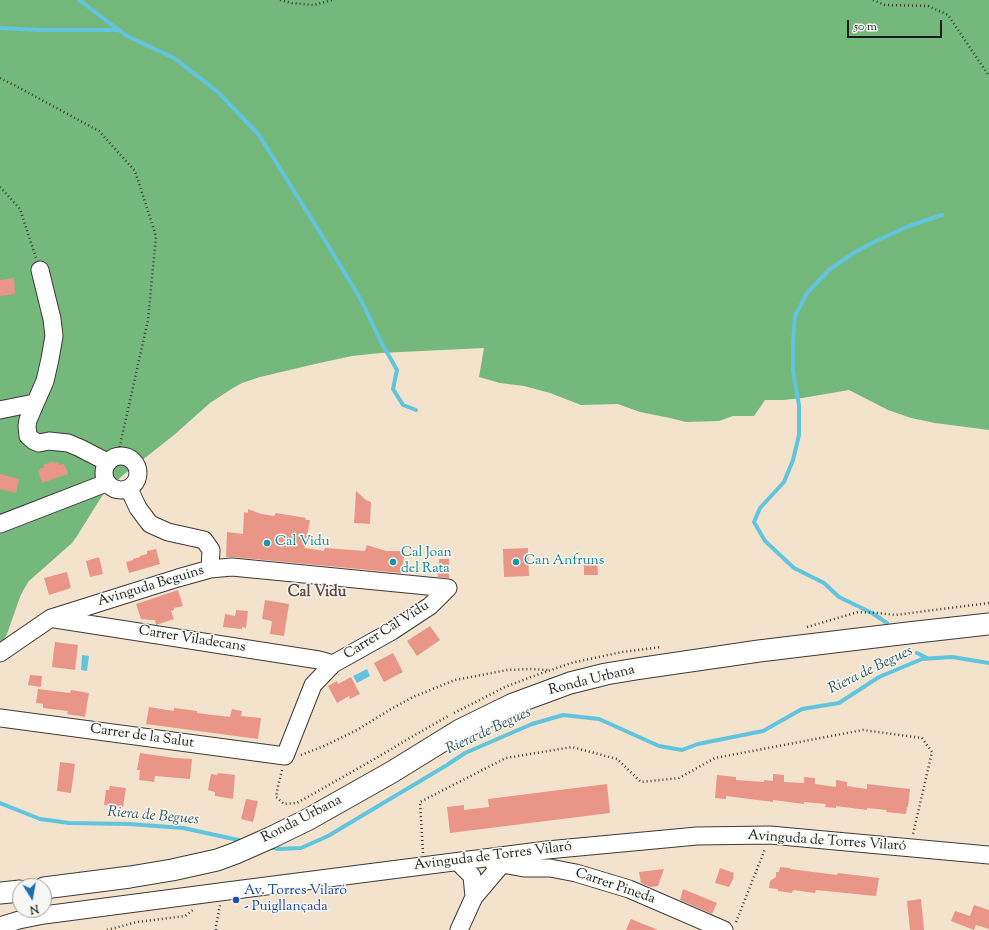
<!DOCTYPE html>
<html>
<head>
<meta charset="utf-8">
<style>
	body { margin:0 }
	#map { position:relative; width:989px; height:930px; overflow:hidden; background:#f3e3cd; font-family:"Sorts Mill Goudy",serif }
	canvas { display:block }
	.north { position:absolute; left:12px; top:878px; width:40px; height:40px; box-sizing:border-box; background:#f6f6f2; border:1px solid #9f9f9c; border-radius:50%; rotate:169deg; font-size:11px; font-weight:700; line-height:16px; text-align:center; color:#1c1c1c }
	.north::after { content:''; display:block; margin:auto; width:14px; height:18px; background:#1f6fb2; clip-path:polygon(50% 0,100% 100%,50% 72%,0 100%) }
	.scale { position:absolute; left:847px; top:20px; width:95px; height:18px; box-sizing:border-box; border:2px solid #1c1c1c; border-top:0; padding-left:5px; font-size:12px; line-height:14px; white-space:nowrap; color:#1c1c1c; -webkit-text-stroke:3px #f6f6f2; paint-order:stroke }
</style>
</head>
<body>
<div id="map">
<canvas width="989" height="930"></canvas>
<div class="north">N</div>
<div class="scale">50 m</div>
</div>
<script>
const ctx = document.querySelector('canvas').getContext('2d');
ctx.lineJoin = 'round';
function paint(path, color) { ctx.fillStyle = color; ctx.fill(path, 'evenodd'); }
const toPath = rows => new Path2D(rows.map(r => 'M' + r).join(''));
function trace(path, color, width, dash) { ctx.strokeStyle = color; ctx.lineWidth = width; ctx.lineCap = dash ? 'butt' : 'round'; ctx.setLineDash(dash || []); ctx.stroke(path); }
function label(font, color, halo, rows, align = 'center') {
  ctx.font = font + ' "Sorts Mill Goudy",serif'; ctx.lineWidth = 3; ctx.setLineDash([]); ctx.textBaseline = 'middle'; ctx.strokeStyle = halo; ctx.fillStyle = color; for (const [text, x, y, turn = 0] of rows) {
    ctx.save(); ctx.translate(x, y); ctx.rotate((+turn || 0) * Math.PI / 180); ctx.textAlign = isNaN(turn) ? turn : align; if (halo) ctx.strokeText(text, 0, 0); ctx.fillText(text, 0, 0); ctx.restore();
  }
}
const forest = toPath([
	[0,0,989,0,989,430,935,423,911,418,888,410,849,390,802,398,783,400,765,400,754,416,733,416,719,421,686,422,670,418,640,412,618,404,581,405,550,393,524,386,500,383,479,377,484,348,380,353,352,356,315,364,260,377,242,383,233,388,210,403,174,435,122,476,102,496,77,536,72,543,29,581,24,589,20,597,7,634,0,646]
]);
const water = toPath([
	[82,655,89,656,87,671,81,670],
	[367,669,370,676,357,683,353,676]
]);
const stream = toPath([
	[79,0,127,36,174,58,218,92,259,135,326,242,360,298,380,340,397,370,393,389,403,405,416,410],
	[0,28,39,30,119,30],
	[887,623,872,613,839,597,824,583,794,568,765,541,754,522,760,508,784,482,793,460,799,435,799,405,793,371,793,343,795,316,807,293,829,270,855,252,876,241,909,226,942,215],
	[917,653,927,658],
	[0,803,40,819,69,823,129,824,183,828,243,841],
	[269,847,278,849,301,848,328,836,447,765,465,753,532,724,563,715,599,719,659,746,682,750,698,744,763,731,802,709,839,703,879,677,922,659,952,657,989,663]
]);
const building = toPath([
	[14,278,15,294,0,296,0,280],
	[54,461,54,463,58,462,59,465,64,464,68,474,42,483,38,471,40,471,39,469,44,467,43,465],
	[0,474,19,479,16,493,0,489],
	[356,491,366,500,371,502,370,524,354,523],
	[248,509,261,514,274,516,276,513,306,518,305,520,310,520,305,548,324,551,325,548,365,551,367,545,386,551,405,551,401,573,233,557,226,557,227,532,243,534,244,512,248,513],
	[528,548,529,576,504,577,503,549],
	[156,549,160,564,129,573,126,562,133,560,133,559,140,557,140,556,147,554,147,551],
	[99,557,103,574,90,577,86,561],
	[584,558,597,558,598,575,584,575],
	[439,559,449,559,449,578,438,577],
	[67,572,71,588,49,595,44,578],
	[178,590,183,606,174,608,174,610,171,611,174,619,156,625,155,620,152,620,141,619,136,604],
	[265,600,289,604,284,636,270,634,272,621,262,619],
	[236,610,248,611,246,628,242,627,242,629,223,627,225,614,235,616],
	[430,626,440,640,417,656,407,641],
	[55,642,78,645,75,670,52,667],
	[393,653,403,672,384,682,374,663],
	[30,675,42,676,41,687,28,685],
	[351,677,360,694,350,699,349,696,337,703,328,686,337,681,338,684],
	[38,689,70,693,71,690,89,693,85,717,67,714,68,711,43,708,43,704,36,703],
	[149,707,174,711,174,708,197,711,197,713,230,717,232,709,242,711,241,716,261,718,258,739,146,724],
	[140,753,175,758,192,759,190,779,155,776,154,782,139,780,140,770,137,770],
	[60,762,75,764,71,793,57,791],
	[218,773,235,775,233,799,215,796,215,792,208,790,211,774,217,775],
	[773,774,784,775,784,782,804,783,804,777,815,778,815,784,836,787,836,780,847,782,847,786,867,789,867,784,910,789,908,807,907,807,906,814,886,812,887,810,867,808,867,810,836,806,836,808,825,807,826,804,804,802,804,804,773,800,773,802,726,796,726,799,715,798,717,775,736,777,736,780,764,782,764,780,773,781],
	[607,784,610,813,450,833,447,807,464,805,464,810,489,807,488,799],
	[110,786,126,788,123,807,104,805,106,790,109,790],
	[246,799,258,801,253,822,241,819],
	[780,867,790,868,790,869,837,875,838,873,879,878,876,896,816,890,815,893,793,890,792,893,778,891,778,889,769,888,770,881,776,877,776,872,779,872],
	[720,868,734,873,733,876,734,877,729,887,715,883],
	[664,869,658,886,650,887,641,883,639,872],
	[683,889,717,903,712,914,680,900],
	[921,899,924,930,910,930,907,901],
	[974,905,989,910,989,929,976,925,974,930,951,921,955,911,970,916],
	[631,919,658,930,626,930]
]);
const path = toPath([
	[280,0,292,3,314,5,332,0],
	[873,0,885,5,928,6,948,15,989,76],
	[0,78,14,85,99,131,135,171,156,236,148,320,118,454],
	[0,187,20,209,36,258],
	[807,627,858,612,878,613,895,615,989,603],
	[454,713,505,687,531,677,571,663,622,652,661,647],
	[301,755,324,746,357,730,391,709,413,697,455,680,507,670,530,669,549,670],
	[282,770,278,786,276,797,284,804,297,803,378,757,408,739,450,715],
	[423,853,420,802,506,758,572,747,617,759,641,782,679,778,715,758,863,730,922,738,932,752,913,834],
	[736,922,765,849],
	[107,930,137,922,185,916,193,910],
	[216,930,216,926,220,905]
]);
const minor = toPath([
	[40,270,52,319,54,336,50,359,45,381,28,420,27,426,28,436,34,441,39,443,49,441,68,443,80,448,107,462],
	[0,410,34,403],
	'104 473a17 17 0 1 1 34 0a17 17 0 1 1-34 0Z',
	[129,489,138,508,150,524,168,532,204,540,211,550,210,569],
	[0,524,106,483],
	[55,619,319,660,333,664],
	[0,653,51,618,178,578,210,569,232,567,448,588,430,606,392,631,333,664,313,685,285,756,0,718],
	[458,862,472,876,474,897,459,930],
	[494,864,502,864,524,868,550,868,576,873,629,889,724,930],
	[474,897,502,864],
	[0,926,19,920,44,915,235,890,547,850,697,836,770,835,989,855]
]);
const major = toPath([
	[44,888,130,877,172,870,217,860,236,853,270,838,307,820,392,772,460,730,513,704,570,683,606,674,636,669,759,651,908,633,989,624],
	[0,893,20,891]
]);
const markers = [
	[267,543,4,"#0f9aa8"],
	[393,562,4,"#0f9aa8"],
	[516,562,4,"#0f9aa8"],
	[236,900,4,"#1a4fb4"]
];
const cultureNames = [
	["Cal Vidu",275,543],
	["Cal Joan",401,554],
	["del Rata",401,570],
	["Can Anfruns",524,562]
];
const streetNames = [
	["Avinguda Beguins",151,587,-17],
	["Carrer Cal Vidu",387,631,-32],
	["Carrer Viladecans",192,640,9],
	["Ronda Urbana",592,681,-14],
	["Carrer de la Salut",142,737,8],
	["Ronda Urbana",302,820,-27],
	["Avinguda de Torres Vilaró",827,842,4],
	["Avinguda de Torres Vilaró",493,857,-7],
	["Carrer Pineda",615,887,19]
];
const transitNames = [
	["Av. Torres Vilaró",244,892],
	["- Puigllançada",244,908]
];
const neighbourhoodNames = [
	["Cal Vidu",317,593]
];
const waterNames = [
	["Riera de Begues",871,671,-26],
	["Riera de Begues",489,732,-25],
	["Riera de Begues",153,817,5]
];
paint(forest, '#74b87c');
paint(water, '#62c5df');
trace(stream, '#62c5df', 4);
paint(building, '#e99688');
trace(minor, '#3c3a37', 19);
trace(major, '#3c3a37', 23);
trace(path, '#3c3a37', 2.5, [1, 3]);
trace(minor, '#fff', 17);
trace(major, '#fff', 21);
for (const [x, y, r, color] of markers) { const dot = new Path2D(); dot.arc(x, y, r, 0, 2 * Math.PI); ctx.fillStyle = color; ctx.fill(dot); trace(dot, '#f6f6f2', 1.5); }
label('14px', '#0d838f', '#f6f6f2', cultureNames, 'left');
label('14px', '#1c1c1c', '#f6f6f2', streetNames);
label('14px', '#164399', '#f6f6f2', transitNames, 'left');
label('bold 15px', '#644742', '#f6f6f2', neighbourhoodNames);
label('italic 15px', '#345760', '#f6f6f2', waterNames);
</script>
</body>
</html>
